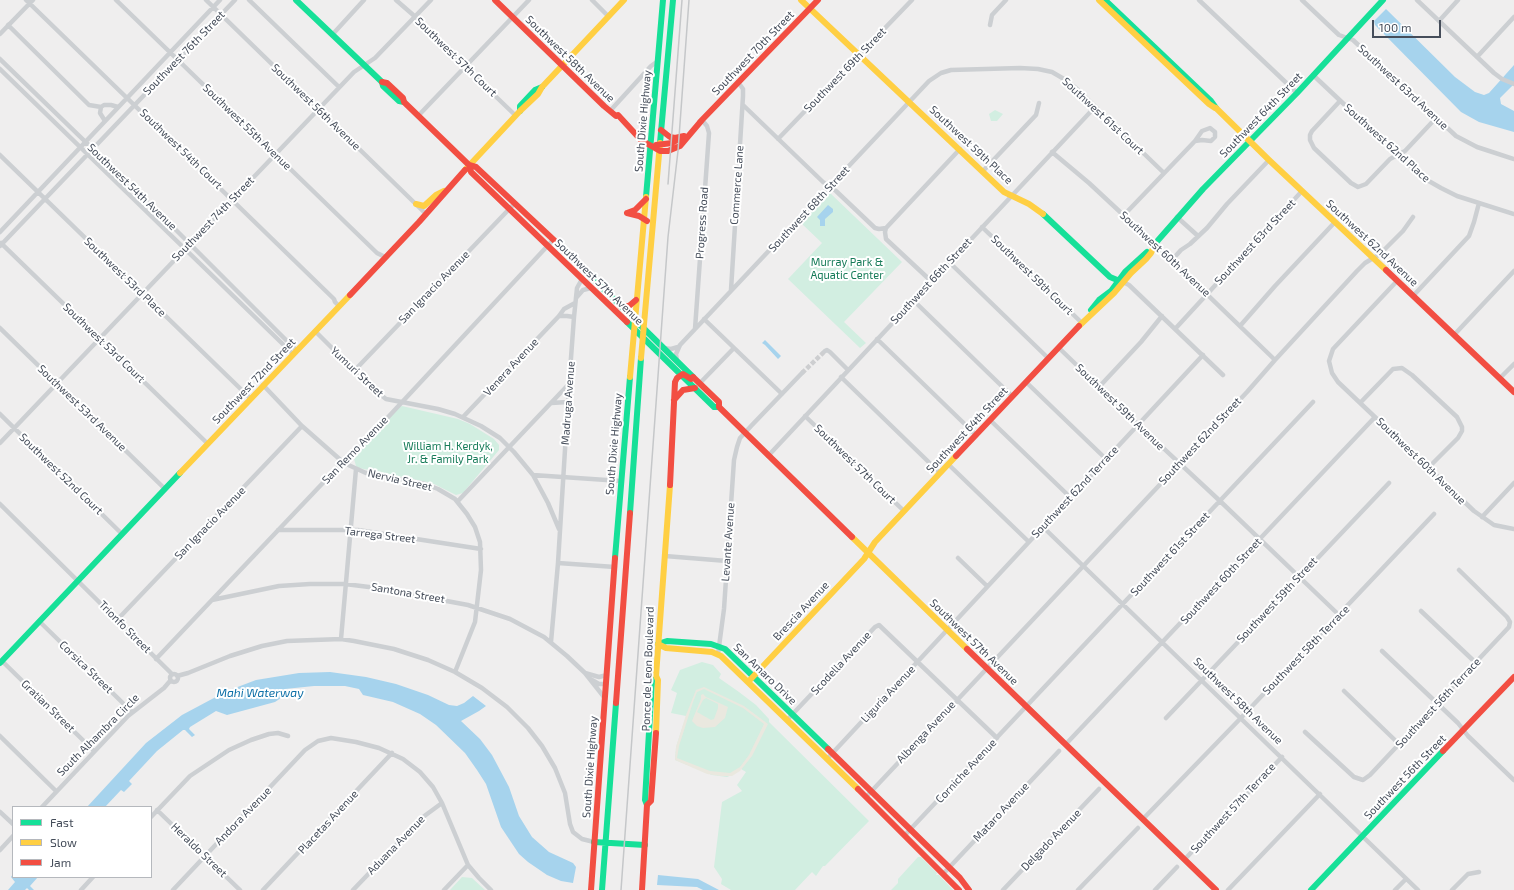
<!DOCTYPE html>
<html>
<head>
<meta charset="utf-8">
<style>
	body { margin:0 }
	#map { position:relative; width:1514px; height:890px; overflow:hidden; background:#efeeee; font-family:"Exo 2",sans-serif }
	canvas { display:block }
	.legend { position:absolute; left:12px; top:806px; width:140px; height:72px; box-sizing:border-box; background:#fff; border:1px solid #b5b8bd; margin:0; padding:5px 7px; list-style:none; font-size:12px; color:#454d5a }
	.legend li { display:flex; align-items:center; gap:8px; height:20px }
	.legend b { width:20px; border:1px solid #b5b8bd }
	.scale { position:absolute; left:1372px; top:20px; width:69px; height:18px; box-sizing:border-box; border:2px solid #454d5a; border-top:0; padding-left:5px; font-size:12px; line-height:14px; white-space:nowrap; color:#454d5a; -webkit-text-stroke:3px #fff; paint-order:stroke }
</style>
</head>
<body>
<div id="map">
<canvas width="1514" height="890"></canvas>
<ul class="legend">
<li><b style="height:5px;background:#16e098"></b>Fast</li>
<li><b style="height:5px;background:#ffcf43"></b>Slow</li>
<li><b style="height:5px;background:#f24e42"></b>Jam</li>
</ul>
<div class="scale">100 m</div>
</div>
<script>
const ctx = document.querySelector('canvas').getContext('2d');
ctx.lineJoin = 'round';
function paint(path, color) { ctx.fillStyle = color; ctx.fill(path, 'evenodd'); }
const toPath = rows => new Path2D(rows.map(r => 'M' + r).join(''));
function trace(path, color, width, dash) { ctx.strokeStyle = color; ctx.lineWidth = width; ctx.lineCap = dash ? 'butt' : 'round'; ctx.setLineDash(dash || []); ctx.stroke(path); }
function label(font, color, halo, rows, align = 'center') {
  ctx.font = font + ' "Exo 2",sans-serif'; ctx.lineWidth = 4; ctx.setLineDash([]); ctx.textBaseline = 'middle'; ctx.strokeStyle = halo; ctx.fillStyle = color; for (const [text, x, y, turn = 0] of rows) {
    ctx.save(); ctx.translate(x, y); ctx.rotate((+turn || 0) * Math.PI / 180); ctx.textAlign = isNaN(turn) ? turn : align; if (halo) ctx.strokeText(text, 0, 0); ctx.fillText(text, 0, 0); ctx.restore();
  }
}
const green = toPath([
	[995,110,1003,114,997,121,991,121,989,114],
	[830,193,902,262,844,322,866,343,860,348,788,279,822,243,801,223],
	[402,406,458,419,470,424,494,439,499,445,499,450,463,493,456,495,432,483,359,468,356,466,354,459,356,454,399,407],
	[702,662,713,665,721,674,719,678,739,692,756,705,769,719,769,722,869,821,825,866,823,866,816,876,812,872,795,890,731,890,721,884,722,879,714,867,722,802,742,791,737,785,746,772,741,769,736,773,727,777,712,775,675,760,676,747,686,716,671,713,677,693,671,690,680,670],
	[918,857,921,857,937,873,936,875,939,875,953,890,891,890,898,883,898,879],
	[462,877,472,878,485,890,450,890]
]);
const sand = toPath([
	[704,687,744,706,768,724,752,756,740,771,732,776,721,776,707,774,675,760,676,747,686,715,696,690],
	[704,689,743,708,764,724,749,755,740,767,730,773,710,771,677,758,679,746,693,702,697,692],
	[703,694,706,697,728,707,725,718,715,727,703,728,697,726,692,721,701,699,701,695],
	[706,698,718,704,718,708,714,719,711,720,697,712,703,700]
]);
const water = toPath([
	[1386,9,1455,77,1475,92,1484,95,1489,93,1514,65,1514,84,1500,98,1501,104,1514,111,1514,132,1479,122,1461,112,1375,25,1374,21],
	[828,205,833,209,833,212,825,219,825,226,820,226,820,220,817,217],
	[765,340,781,356,778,359,765,345,762,343],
	[330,672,366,677,396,684,428,695,449,705,457,706,464,703,473,696,486,706,479,711,461,721,480,739,492,755,509,787,519,816,532,837,549,852,573,863,576,867,573,883,561,881,547,875,528,862,519,854,501,827,486,784,477,770,465,753,436,725,420,714,393,702,363,695,359,689,345,686,314,686,285,689,281,698,275,702,227,715,216,711,190,727,189,729,195,735,192,737,185,730,183,730,157,751,129,781,132,784,124,792,121,790,105,807,87,807,146,743,182,715,227,691,256,680,299,673],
	[13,874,13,877,38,877,30,886,34,890,29,890,27,888,25,890,8,890,15,882,11,877],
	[658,875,698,879,719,890,703,890,697,887,657,885]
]);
const streetTunnel = toPath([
	[802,373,825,351]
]);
const street = toPath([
	[26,0,334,299,335,302,339,306],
	[116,0,377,253,385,257],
	[206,0,426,214],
	[249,0,339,87],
	[396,0,419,20,436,39,515,115],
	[592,0,608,16],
	[1199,0,1297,93],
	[1302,0,1339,35,1353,40,1456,136,1477,147,1514,159],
	[1417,0,1494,73,1502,79,1514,84],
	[1439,21,1458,0],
	[8,25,89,105,101,107],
	[990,25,992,15,1006,0],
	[0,34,33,0],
	[332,35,364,0],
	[1477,57,1514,17],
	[0,59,162,216,296,350],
	[0,69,293,354],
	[1313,75,1398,155,1427,180,1441,188,1457,196,1514,214],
	[1340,101,1312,131,1310,135,1310,140,1314,148,1351,183,1358,187,1366,184,1390,159,1405,151,1436,118],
	[743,105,823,182,836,191,875,228,879,229,886,228],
	[610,111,651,66,658,61],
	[418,116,529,0],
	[105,121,100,113,101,107,104,105,111,105,118,107],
	[778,139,912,0],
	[1052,152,1089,183,1161,250,1275,360],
	[0,155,251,399],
	[983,171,1036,115,1039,103],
	[1124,215,1195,141,1202,131,1210,128,1215,132,1215,137,1211,141,1202,140,1195,141],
	[1177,217,1198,236],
	[982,227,1082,323],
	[0,232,220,0],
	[1,243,208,444],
	[0,246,235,0],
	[1172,260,1181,250,1190,244,1207,228,1227,204,1269,160],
	[949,262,1048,358],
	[931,281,886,239,885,232,886,228,960,149],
	[1397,281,1333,349,1329,361,1332,373,1338,382,1474,511,1494,525,1514,529],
	[1123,282,1129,285,1223,375],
	[731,290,743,96,743,89,738,82],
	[1413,296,1469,236,1474,222,1479,203],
	[576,298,583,290,591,288],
	[913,300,1012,396],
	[559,316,567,316,574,317],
	[704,319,782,394],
	[1240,326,1275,286,1335,222],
	[0,328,165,489],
	[695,329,709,133,707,126,702,120],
	[1175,329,1302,191],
	[315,331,371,387,386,399,438,409,455,414,481,426,500,438,514,452,533,475,548,503,559,529],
	[1454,335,1514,271],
	[877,339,976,435],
	[663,348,671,349,678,347],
	[1059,348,1145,431,1220,501,1339,615],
	[825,351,827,350,830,352,848,370],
	[677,361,676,354,680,345,929,81,941,73,951,70,1020,68,1038,69,1052,72,1064,79,1076,88,1164,173],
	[354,371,514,204],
	[841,377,940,473],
	[1500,378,1514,364],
	[1026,382,1106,459],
	[700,383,734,348],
	[263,385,302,426,344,463,366,473,425,484,438,489,455,499,467,514,475,527,480,542,481,570,475,622,455,672],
	[1099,387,1141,342,1162,316],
	[551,403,568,402],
	[1360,403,1393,369,1402,368,1412,375,1457,417,1462,427,1462,431,1458,438,1428,468],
	[0,414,122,534],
	[805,416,904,511],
	[463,417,559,316,564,309,575,303],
	[990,420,1070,497],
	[0,443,354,72,375,58,431,0],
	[768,456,1095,107],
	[948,464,1029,542],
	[533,475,621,481],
	[458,501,568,385],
	[0,504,172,674],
	[1482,517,1514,483],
	[1043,527,1418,890],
	[278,530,358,530,481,549],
	[665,556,727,561],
	[958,558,987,586],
	[558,563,615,567],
	[212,600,279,586,310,584,345,584,377,588,468,605,510,619,544,637,567,656,585,673,604,697],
	[1421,611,1476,663],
	[117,620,302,426],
	[39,621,132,712],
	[341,639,356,469],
	[551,642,558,563,569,385,574,317,577,288,582,279],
	[1382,651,1458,723,1468,736,1514,780],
	[718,654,724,609,734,460,737,447,740,438,752,425,802,373],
	[156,659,338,467,350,458,553,240],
	[2,661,94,751],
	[585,673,599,677,607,675],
	'170 678a4 4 0 1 1 8 0a4 4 0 1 1-8 0Z',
	[177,676,188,673,230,656,262,646,287,641,341,639,354,641,394,649,428,660,455,672,482,688,507,707,528,728,542,746,555,768,565,793,570,824,573,832,582,839,594,842],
	[592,680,599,684,606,684],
	[1344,691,1399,744],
	[1166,718,1389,483],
	[787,720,875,627,879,625,997,738],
	[1305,732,1354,777,1363,780,1370,775,1509,627,1510,622,1507,617,1459,570],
	[0,736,56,791],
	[1066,744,1375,417],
	[827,759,1203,355],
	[866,797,1247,392,1275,360,1357,271,1365,263,1380,254,1403,231,1413,217],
	[42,807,128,716,164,688,170,681],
	[157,810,240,890],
	[0,812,13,824],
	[151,817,190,776,229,750,251,740,269,734,278,733,288,736],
	[1143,819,1238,721,1434,514],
	[905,835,1313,402],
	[0,850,13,836],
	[1185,859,1282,757],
	[944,873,1059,751],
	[81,890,93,877],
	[173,890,305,750,318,741,331,738,356,742,379,748,403,759,420,772,433,787,442,803,468,865,479,878,491,890],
	[263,890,392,753],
	[353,890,423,817,442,803],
	[444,890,468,865],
	[1003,890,1099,789],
	[1078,890,1138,828],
	[1155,890,1177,867],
	[1228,890,1320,794],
	[1395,890,1406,879],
	[1452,890,1468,874,1479,872]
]);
const fast = toPath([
	[296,0,382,82,383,86,399,101,404,102],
	[1105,0,1211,101,1216,108],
	[520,111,520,106,535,90,542,87],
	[660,143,673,0],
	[646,197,663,0],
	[1043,214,1110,277,1122,282],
	[557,243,693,377],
	[1153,246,1203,189,1297,93,1383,0],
	[1091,310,1099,300,1111,291,1125,272,1147,252],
	[627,322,714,407,719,407],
	[630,513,641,358],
	[615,558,630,377],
	[658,644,667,641,711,644,725,649,828,749],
	[0,663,180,473],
	[647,805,645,800,652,681,656,676],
	[594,842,645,845],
	[602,890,616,703],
	[1311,890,1443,751]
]);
const slow = toPath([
	[801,0,1004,192,1029,204,1043,214],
	[1099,0,1209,104,1215,108],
	[1216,108,1269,160,1386,270],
	[465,170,520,111,538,94,542,87,624,0],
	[416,204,424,206,436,195,444,191],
	[1079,326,1114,293,1131,273,1146,259,1151,253,1155,244],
	[641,358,660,143],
	[630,377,646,197],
	[180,473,350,295],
	[852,537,967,649],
	[658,644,666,648,712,652,721,656,858,789],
	[748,682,864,559,875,542,956,456],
	[656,733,658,680,656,676,670,485]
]);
const jam = toPath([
	[495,0,604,106,616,116,618,115,641,140,660,151,668,151,680,146,702,120],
	[382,82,387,83,403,98,404,102,469,165,476,167,557,243],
	[700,122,818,0],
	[661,130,670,137,675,138,684,136],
	[656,145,672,143,681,138],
	[469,165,471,172,627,322],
	[627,213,639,216,647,221],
	[627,213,635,210,646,199],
	[1386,270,1514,392],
	[350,295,419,222,465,170],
	[620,306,629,306,636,300],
	[693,377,719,402,719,407,852,537],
	[674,400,683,390,695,388],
	[956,456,1079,326],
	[670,485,675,382,677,378,683,374,691,379],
	[967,649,1216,890],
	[616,703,630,513],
	[828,749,960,878,969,890],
	[1443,751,1514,677],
	[858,789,959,890],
	[591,890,615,558],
	[642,890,647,805,651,801,656,733]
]);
const rail = toPath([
	[668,184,682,0],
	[621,890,668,237,678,151,689,0]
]);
const streetNames = [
	["Southwest 76th Street",184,53,-46],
	["Southwest 70th Street",753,53,-46],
	["Southwest 57th Court",456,57,44],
	["Southwest 58th Avenue",570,59,44],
	["Southwest 69th Street",845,70,-46],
	["Southwest 63rd Avenue",1403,87,43],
	["Southwest 56th Avenue",316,107,44],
	["Southwest 64th Street",1261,115,-46],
	["Southwest 61st Court",1103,116,43],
	["South Dixie Highway",643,121,-85],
	["Southwest 55th Avenue",247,127,44],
	["Southwest 62nd Place",1387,143,42],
	["Southwest 59th Place",971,145,43],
	["Southwest 54th Court",181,149,44],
	["Commerce Lane",737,185,-86],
	["Southwest 54th Avenue",132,187,44],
	["Southwest 68th Street",809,209,-47],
	["Southwest 74th Street",213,219,-46],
	["Progress Road",702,223,-86],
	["Southwest 63rd Street",1255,242,-47],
	["Southwest 62nd Avenue",1372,243,43],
	["Southwest 60th Avenue",1165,254,43],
	["Southwest 59th Court",1032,275,44],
	["Southwest 53rd Place",125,277,44],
	["Southwest 66th Street",931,281,-47],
	["Southwest 57th Avenue",599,282,44],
	["San Ignacio Avenue",434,287,-46],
	["Southwest 53rd Court",104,343,44],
	["Venera Avenue",511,367,-47],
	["Yumuri Street",357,372,43],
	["Southwest 72nd Street",254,381,-46],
	["Madruga Avenue",568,403,-86],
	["Southwest 59th Avenue",1120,407,44],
	["Southwest 53rd Avenue",82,408,44],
	["Southwest 64th Street",967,430,-47],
	["Southwest 62nd Street",1200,441,-47],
	["South Dixie Highway",614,444,-85],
	["San Remo Avenue",355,450,-46],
	["Southwest 60th Avenue",1421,461,44],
	["Southwest 57th Court",855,464,44],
	["Southwest 52nd Court",61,474,44],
	["Nervia Street",400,480,13],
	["Southwest 62nd Terrace",1075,492,-47],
	["San Ignacio Avenue",210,523,-46],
	["Tarrega Street",380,535,7],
	["Levante Avenue",728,542,-86],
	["Southwest 61st Street",1170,554,-47],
	["Southwest 60th Street",1221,581,-47],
	["Santona Street",408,593,10],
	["Southwest 59th Street",1277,600,-47],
	["Brescia Avenue",801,611,-47],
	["Trionfo Street",125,627,45],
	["Southwest 57th Avenue",974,642,44],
	["Southwest 58th Terrace",1306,650,-46],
	["Scodella Avenue",841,663,-47],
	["Corsica Street",86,667,44],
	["Ponce de Leon Boulevard",648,669,-88],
	["San Amaro Drive",765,674,44],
	["Liguria Avenue",888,694,-47],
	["Southwest 58th Avenue",1238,701,44],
	["Southwest 56th Terrace",1438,703,-47],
	["Gratian Street",48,706,44],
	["Albenga Avenue",926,732,-47],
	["South Alhambra Circle",98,735,-45],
	["South Dixie Highway",590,767,-86],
	["Corniche Avenue",966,771,-47],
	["Southwest 56th Street",1405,777,-46],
	["Southwest 57th Terrace",1233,808,-47],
	["Mataro Avenue",1001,812,-47],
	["Andora Avenue",243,816,-46],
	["Placetas Avenue",328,822,-47],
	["Delgado Avenue",1051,840,-46],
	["Aduana Avenue",396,845,-46],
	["Heraldo Street",199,850,44]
];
const parkNames = [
	["Murray Park &",847,262],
	["Aquatic Center",847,275],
	["William H. Kerdyk,",448,446],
	["Jr. & Family Park",448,459]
];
const waterNames = [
	["Mahi Waterway",260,693]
];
paint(green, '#d2eee1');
paint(sand, '#eae8df');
paint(water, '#a6d3ed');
trace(streetTunnel, '#cdced0', 4.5, [4.5, 2]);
trace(street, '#cccfd2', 4.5);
trace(fast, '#16e098', 6);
trace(slow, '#ffcf43', 6);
trace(jam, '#f24e42', 6);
trace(rail, '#c5c7c9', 1.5);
label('11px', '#454d5a', '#fff', streetNames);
label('11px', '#167b58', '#fff', parkNames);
label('italic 12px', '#0c6fa7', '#fff', waterNames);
</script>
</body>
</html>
